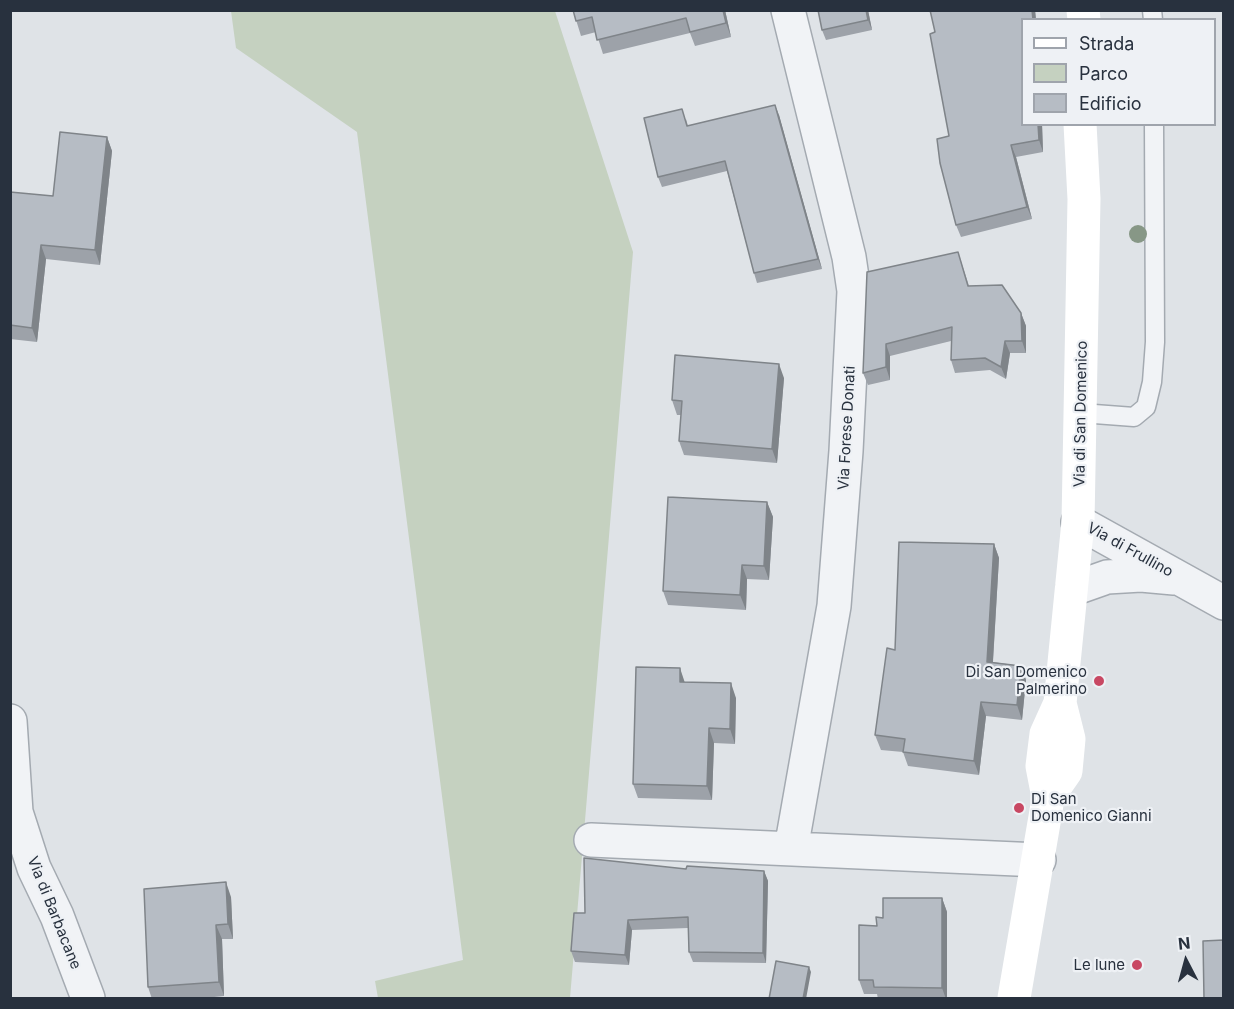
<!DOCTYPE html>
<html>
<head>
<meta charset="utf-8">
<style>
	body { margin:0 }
	#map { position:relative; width:1234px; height:1009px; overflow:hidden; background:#dfe3e7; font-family:Inter,sans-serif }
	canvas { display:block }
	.frame { position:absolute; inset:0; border:12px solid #28313e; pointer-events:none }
	.legend { position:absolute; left:1021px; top:18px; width:195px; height:108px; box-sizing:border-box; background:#eef1f5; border:2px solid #9fa4ac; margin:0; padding:8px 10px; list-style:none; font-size:18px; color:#28313e }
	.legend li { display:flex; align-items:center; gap:12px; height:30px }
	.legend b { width:30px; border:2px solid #9fa4ac }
	.north { position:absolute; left:1156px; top:931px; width:60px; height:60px; -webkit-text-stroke:4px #eef1f5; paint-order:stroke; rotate:354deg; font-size:16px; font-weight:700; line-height:24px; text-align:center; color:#28313e }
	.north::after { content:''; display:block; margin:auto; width:21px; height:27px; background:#28313e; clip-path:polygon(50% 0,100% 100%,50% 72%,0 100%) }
</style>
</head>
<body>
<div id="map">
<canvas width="1234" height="1009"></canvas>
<div class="frame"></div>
<ul class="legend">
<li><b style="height:8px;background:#fff"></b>Strada</li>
<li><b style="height:16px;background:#c5d1c0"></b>Parco</li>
<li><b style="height:16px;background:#b6bcc4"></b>Edificio</li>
</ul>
<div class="north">N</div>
</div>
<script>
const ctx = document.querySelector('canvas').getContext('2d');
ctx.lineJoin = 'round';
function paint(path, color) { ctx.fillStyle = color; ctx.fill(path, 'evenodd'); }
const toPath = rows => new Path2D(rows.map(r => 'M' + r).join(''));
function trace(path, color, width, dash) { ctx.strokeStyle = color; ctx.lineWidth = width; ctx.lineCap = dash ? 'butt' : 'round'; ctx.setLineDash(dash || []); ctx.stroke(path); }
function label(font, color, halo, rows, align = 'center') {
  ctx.font = font + ' Inter,sans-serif'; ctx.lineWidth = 4.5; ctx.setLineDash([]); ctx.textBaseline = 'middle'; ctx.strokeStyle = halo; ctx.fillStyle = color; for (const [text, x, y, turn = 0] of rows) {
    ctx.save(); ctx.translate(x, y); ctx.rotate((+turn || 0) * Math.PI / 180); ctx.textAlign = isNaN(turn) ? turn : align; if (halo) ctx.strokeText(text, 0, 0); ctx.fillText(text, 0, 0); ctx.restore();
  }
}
const green = toPath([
	[231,11,555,11,633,252,570,998,378,998,375,981,463,960,357,132,236,48]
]);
const lane = toPath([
	[1152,10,1153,20],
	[1081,413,1134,417,1146,407,1152,382,1155,342,1154,124]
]);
const street = toPath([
	[788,10,849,257,854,291,846,451,834,606,791,849],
	[1078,522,1224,603],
	[1073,589,1107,577,1141,575,1174,578],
	[10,721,16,812,34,868,57,916,88,998],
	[591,840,1039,860]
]);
const secondary = toPath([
	[1083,10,1084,20],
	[1048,797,1066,771,1069,739,1060,703],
	[1014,998,1046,811,1048,797,1042,766,1046,734,1060,703,1078,522,1084,199,1080,124]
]);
const trees = [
	[1138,234]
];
const wall = toPath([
	[573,10,725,10,731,37,695,46,690,33,603,54,596,32,581,36],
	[868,10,872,30,826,40,822,30],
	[930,10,1035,10,1036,20,1023,20,1023,124,1042,124,1043,152,1016,157,1032,219,961,237,956,225,949,136,935,32],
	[779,115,822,269,757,283,754,273,727,171,662,187,658,177,686,119,688,126],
	[107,137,112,151,100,265,46,259,37,342,10,339,10,192,53,196],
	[958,252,969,286,1021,313,1026,326,1026,353,1010,353,1006,379,990,370,955,373,951,360,951,341,890,356,890,380,868,385,863,373],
	[784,378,777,463,684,455,679,441,681,415,677,415,672,400],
	[767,502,773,517,769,580,747,579,746,610,668,605,663,591],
	[994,544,999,558,993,662,1021,666,1026,680,1022,720,986,716,979,775,908,766,903,752,881,750,875,735],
	[684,682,736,698,735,744,714,743,712,800,638,798,633,784],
	[686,869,764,871,768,881,766,963,693,962,689,952,688,928,632,930,629,965,575,962,571,951,585,913],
	[231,897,233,939,222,939,224,996,195,999,152,999,148,987],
	[942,898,947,912,947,999,878,999,877,994,864,994,859,980,877,926,883,918]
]);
const shadedWall = toPath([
	[723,10,725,10,731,37,726,23],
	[866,10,868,10,872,30,868,20],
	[1032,10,1035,10,1036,20,1033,20],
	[775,105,779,115,822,269,818,259],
	[1038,124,1042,124,1043,152,1039,140],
	[107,137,112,151,100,265,95,250],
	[1011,145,1016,157,1032,219,1027,207],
	[41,245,46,259,37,342,32,328],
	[1021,313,1026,326,1026,353,1022,341],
	[1005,341,1010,353,1006,379,1001,367],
	[886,344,890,356,890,380,886,367],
	[779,364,784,378,777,463,772,449],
	[767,502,773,517,769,580,764,566],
	[994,544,999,558,992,676,987,662],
	[742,565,747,579,746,610,740,595],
	[1021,666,1026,680,1022,720,1017,705],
	[680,668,685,683,680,682],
	[731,683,736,698,735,744,730,729],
	[981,702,986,716,979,775,974,761],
	[709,728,714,743,712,800,707,786],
	[764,871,768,881,766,963,763,953],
	[226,882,231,897,233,939,228,924],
	[942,898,947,912,947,999,946,999,942,988],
	[628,920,632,930,629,965,625,955],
	[216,925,222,939,224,996,219,982],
	[809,967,811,972,806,999,803,999]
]);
const building = toPath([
	[573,10,723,10,726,23,690,32,686,18,597,40,592,17,576,21,573,10],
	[818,10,866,10,868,20,822,30,818,10],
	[930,10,1032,10,1033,20,1023,20,1023,124,1038,124,1039,140,1011,145,1027,207,956,225,940,163,937,139,949,136,930,34,935,32,930,10],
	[775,105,818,259,754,273,725,161,658,177,644,118,682,109,687,126,775,105],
	[60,132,107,137,95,250,41,245,32,328,10,325,10,192,53,196,60,132],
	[958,252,968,286,1002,285,1021,313,1022,341,1005,341,1001,367,985,358,951,360,952,327,886,344,886,367,863,373,867,272,958,252],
	[675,355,779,364,772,449,679,441,682,401,672,400,675,355],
	[668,497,767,502,764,566,742,565,740,595,663,591,668,497],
	[899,542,994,544,987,662,1021,666,1017,705,981,702,974,761,903,752,905,739,875,735,887,648,895,650,899,542],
	[636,667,680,668,680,682,731,683,730,729,709,728,707,786,633,784,636,667],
	[584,858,686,869,687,866,764,871,763,953,689,952,688,917,628,920,625,955,571,951,574,913,585,913,584,858],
	[226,882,228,924,216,925,219,982,148,987,144,889,226,882],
	[883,898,942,898,942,988,874,987,873,980,859,980,859,925,877,926,876,917,883,918,883,898],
	[1224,940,1224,999,1204,999,1203,941,1224,940],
	[776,961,809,967,803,999,769,999,776,961]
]);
const markers = [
	[1099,681,6,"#c84863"],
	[1019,808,6,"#c84863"],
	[1137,965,6,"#c84863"]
];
const streetNames = [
	["Via di San Domenico",1081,414,-89],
	["Via Forese Donati",847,428,-87],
	["Via di Frullino",1130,550,29],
	["Via di Barbacane",54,913,68]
];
const poiNames = [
	["Di San Domenico",1087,672],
	["Palmerino",1087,689],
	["Di San",1031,799,"left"],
	["Domenico Gianni",1031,816,"left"],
	["Le lune",1125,965]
];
paint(green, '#c5d1c0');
trace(lane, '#a4aab1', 21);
trace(street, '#a4aab1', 36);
trace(lane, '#f1f3f6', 18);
trace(street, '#f1f3f6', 33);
trace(secondary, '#fff', 33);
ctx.fillStyle = '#879786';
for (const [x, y] of trees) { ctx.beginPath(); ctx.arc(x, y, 9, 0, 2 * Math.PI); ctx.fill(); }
paint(wall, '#9da2a9');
paint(shadedWall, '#7f8489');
paint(building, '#b6bcc4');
trace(building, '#7f8489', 1.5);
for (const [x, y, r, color] of markers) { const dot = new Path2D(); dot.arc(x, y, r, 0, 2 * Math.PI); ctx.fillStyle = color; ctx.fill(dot); trace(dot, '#eef1f5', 2); }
label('15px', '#28313e', '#eef1f5', streetNames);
label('15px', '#28313e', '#eef1f5', poiNames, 'right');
</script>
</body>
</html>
